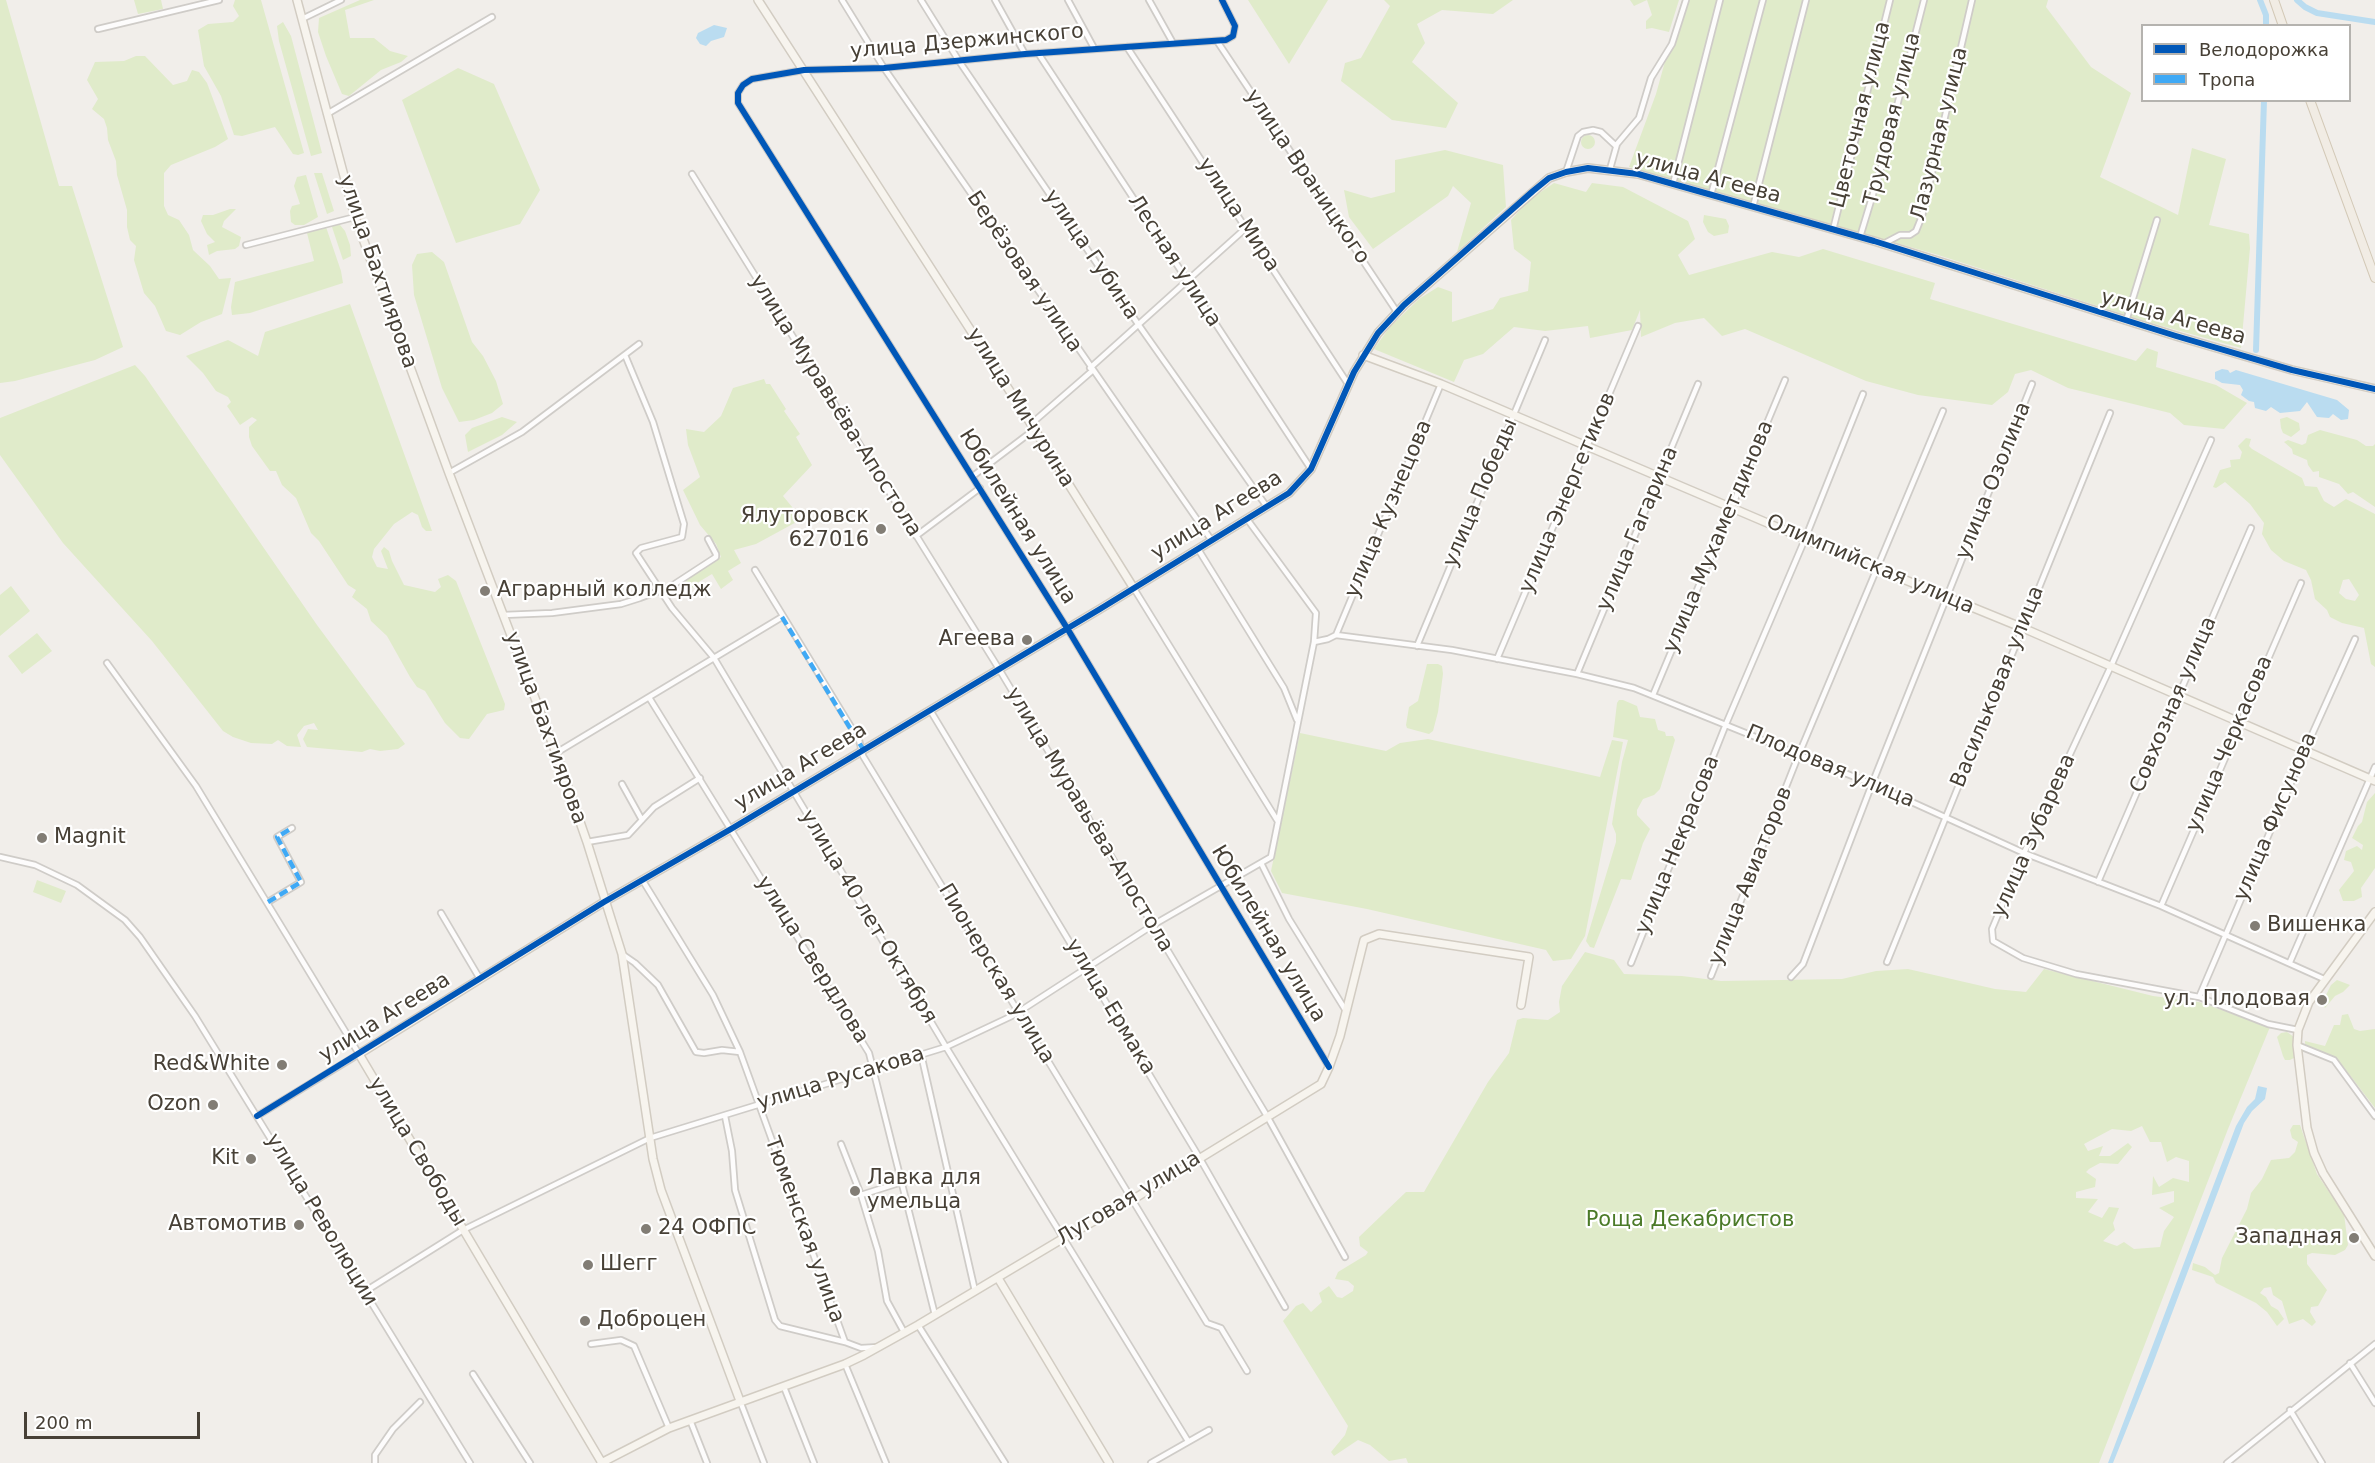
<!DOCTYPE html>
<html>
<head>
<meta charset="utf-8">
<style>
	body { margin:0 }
	#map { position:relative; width:2375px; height:1463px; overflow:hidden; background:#f1eeea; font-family:"DejaVu Sans",sans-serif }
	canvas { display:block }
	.legend { position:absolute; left:2141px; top:24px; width:210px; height:78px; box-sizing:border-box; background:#fff; border:2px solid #b5b3af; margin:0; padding:8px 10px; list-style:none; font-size:18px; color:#474036 }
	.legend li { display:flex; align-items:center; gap:12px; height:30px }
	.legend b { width:30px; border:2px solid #b5b3af }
	.scale { position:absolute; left:24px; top:1412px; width:176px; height:27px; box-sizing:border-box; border:3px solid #474036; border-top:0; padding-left:8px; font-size:18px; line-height:21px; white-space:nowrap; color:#474036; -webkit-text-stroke:4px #fff; paint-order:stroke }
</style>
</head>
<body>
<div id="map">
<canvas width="2375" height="1463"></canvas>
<ul class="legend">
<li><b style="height:8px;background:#0057b8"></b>Велодорожка</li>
<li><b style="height:8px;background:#3fa9f5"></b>Тропа</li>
</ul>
<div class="scale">200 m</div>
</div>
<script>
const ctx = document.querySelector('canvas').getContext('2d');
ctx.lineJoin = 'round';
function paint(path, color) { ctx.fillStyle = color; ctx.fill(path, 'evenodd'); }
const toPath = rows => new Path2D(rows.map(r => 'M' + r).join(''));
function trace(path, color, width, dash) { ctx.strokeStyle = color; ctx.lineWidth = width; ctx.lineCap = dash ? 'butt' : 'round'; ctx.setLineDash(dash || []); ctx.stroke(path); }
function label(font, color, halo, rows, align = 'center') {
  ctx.font = font + ' "DejaVu Sans",sans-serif'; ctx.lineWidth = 4.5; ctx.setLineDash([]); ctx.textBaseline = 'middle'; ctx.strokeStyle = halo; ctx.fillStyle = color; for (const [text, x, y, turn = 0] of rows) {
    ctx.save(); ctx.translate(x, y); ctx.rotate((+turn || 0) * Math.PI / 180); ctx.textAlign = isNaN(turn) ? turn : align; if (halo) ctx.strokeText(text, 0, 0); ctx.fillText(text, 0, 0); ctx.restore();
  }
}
const green = toPath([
	[0,0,6,0,59,186,72,186,123,347,95,360,15,381,0,383],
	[134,0,161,0,163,9,138,14],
	[235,0,261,0,304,153,298,155,293,154,275,127,242,136,234,135,221,96,204,66,198,30,208,24,233,22,239,16,233,6],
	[360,0,374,0,345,10,350,38,374,38,390,51,408,56,401,62,381,70,349,96,342,94,326,56,318,32,319,18],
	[1248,0,1328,0,1289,64],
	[1384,0,1513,0,1493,14,1442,10,1417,24,1425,43,1412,62,1458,103,1446,128,1392,120,1341,81,1345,63,1361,58,1390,6],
	[1630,0,1679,0,1669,32,1652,28,1646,29,1646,21,1652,15,1647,0,1634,6],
	[1682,0,2048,0,2046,7,2091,67,2131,93,2100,177,2178,215,2192,148,2226,159,2209,225,2249,234,2250,248,2241,348,2148,322,1935,254,1629,167,1656,94],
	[283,22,291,36,322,153,311,156,279,41,277,26],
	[136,56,145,56,173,85,187,81,192,70,199,72,207,83,228,139,215,147,171,165,164,173,164,206,168,215,179,220,189,235,193,250,210,266,219,279,231,278,222,314,201,322,180,335,166,331,155,306,144,293,134,260,136,246,130,240,127,227,127,210,117,175,116,161,108,140,107,128,104,119,92,109,98,99,87,80,95,62,124,61],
	[458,68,494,84,540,190,520,224,456,243,402,100],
	'1581 142a7 7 0 1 1 14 0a7 7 0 1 1-14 0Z',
	[1445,150,1503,165,1506,207,1457,252,1471,203,1453,186,1448,196,1373,249,1349,217,1344,190,1371,198,1395,192,1395,160],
	[314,173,322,173,334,211,327,214],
	[306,175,318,217,304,225,295,225,291,222,290,211,292,206,300,204,294,186,297,177],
	[1554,183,1586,192,1592,183,1623,187,1688,221,1695,239,1678,255,1689,275,1772,252,1799,257,1823,249,1935,283,1930,299,2136,361,2147,348,2158,352,2156,367,2216,385,2247,403,2224,429,2184,425,2170,413,2068,388,2031,370,2015,374,2008,392,1992,405,1918,395,1866,381,1745,329,1722,336,1704,318,1675,323,1641,337,1640,310,1632,330,1590,338,1588,326,1545,331,1514,327,1483,354,1464,360,1454,382,1374,349,1389,328,1419,299,1438,287,1452,292,1452,322,1493,309,1500,298,1528,291,1531,262,1514,249,1511,220,1529,200],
	[230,209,236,209,224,221,222,227,241,237,239,246,235,249,217,251,209,255,207,245,215,242,207,234,201,221,203,215,213,215],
	[1704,215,1726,219,1729,226,1728,233,1714,236,1708,232,1703,222],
	[331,224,340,225,345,231,350,245,351,256,343,260],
	[326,227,341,271,343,283,250,313,232,315,231,307,235,282,314,261,307,233],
	[432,252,444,262,472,342,483,356,496,381,503,404,492,413,474,420,459,422,442,388,414,295,412,265,417,254],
	[350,304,432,531,426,531,422,527,418,515,412,512,394,524,374,549,372,557,377,567,388,569,381,551,384,547,389,551,392,561,404,585,435,592,441,587,438,579,448,575,456,581,505,704,504,710,487,714,469,739,460,738,445,723,425,691,417,687,410,677,387,636,371,621,367,609,352,597,356,590,348,585,319,541,311,533,296,498,282,485,276,471,270,471,252,446,249,437,249,427,257,420,252,417,240,425,227,406,231,402,228,397,216,391,203,373,186,356,228,340,258,356,265,332],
	[135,365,145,376,317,625,405,744,398,749,380,751,370,749,362,752,307,747,303,739,308,729,318,730,314,723,304,726,297,735,301,747,287,746,278,740,272,744,251,743,233,737,223,731,152,641,63,543,0,455,0,418],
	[764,379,766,384,770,384,786,409,784,411,800,434,796,437,812,465,783,496,802,519,756,544,734,550,741,563,728,571,733,580,721,589,712,574,697,583,687,593,683,581,721,557,716,544,700,525,683,490,700,477,688,445,686,429,704,432,721,416,733,388],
	[502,417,517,422,502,435,468,452,465,435,472,428],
	[2287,417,2299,423,2300,430,2291,437,2283,433,2281,428,2280,419],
	[2320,430,2357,440,2366,446,2373,446,2375,444,2375,507,2353,492,2348,494,2339,484,2319,477,2319,471,2313,472,2308,465,2307,460,2293,454,2292,449,2284,442,2288,440,2302,445,2306,443,2308,435],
	[2246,438,2251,439,2249,446,2252,449,2302,478,2305,486,2317,487,2324,501,2334,507,2346,499,2375,514,2375,667,2371,664,2364,628,2342,623,2330,617,2327,610,2315,599,2311,580,2306,570,2284,561,2271,550,2262,534,2264,523,2250,504,2225,482,2216,488,2213,487,2220,470,2231,467,2230,460,2240,459,2242,452,2238,446],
	[2349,579,2359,595,2355,601,2346,599,2339,593,2343,580],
	[11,586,30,611,0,636,0,595],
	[37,633,52,651,22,674,8,656],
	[1427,664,1438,664,1442,666,1443,674,1438,712,1433,731,1429,734,1407,728,1406,725,1409,707,1418,701],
	[1619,700,1623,700,1637,706,1640,717,1655,719,1658,730,1665,732,1666,736,1673,736,1675,740,1660,789,1654,795,1643,799,1637,810,1637,815,1650,829,1643,843,1631,880,1621,879,1594,948,1590,947,1586,941,1616,842,1616,834,1612,824,1622,762,1628,740,1613,737,1617,703],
	[1300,733,1386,751,1400,743,1428,739,1600,777,1612,740,1623,742,1585,936,1571,959,1553,961,1546,950,1367,909,1282,893,1271,871],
	[2375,793,2375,868,2361,888,2362,897,2354,901,2343,901,2339,890,2354,871,2351,862,2344,860,2346,851,2357,846,2362,850,2363,845,2352,838,2358,826,2362,822,2367,802],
	[37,880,66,891,61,903,33,892],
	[1585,952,1614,960,1624,974,1682,976,1721,981,1842,979,1876,971,1908,969,1995,989,2026,992,2044,969,2153,996,2199,1002,2270,1027,2228,1129,2099,1463,1408,1463,1406,1458,1389,1461,1370,1445,1358,1440,1334,1456,1331,1452,1345,1435,1348,1426,1283,1321,1296,1306,1303,1303,1311,1312,1322,1302,1319,1293,1329,1286,1337,1297,1342,1298,1353,1291,1354,1286,1348,1281,1335,1279,1338,1272,1366,1255,1368,1252,1360,1246,1359,1237,1406,1192,1424,1192,1488,1082,1509,1053,1517,1020,1523,1018,1548,1020,1560,1012,1559,1002,1562,986],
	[2142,1126,2150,1142,2161,1142,2167,1162,2176,1157,2189,1161,2189,1182,2173,1178,2159,1187,2153,1176,2152,1195,2174,1191,2174,1202,2159,1208,2174,1217,2164,1231,2160,1247,2134,1249,2124,1242,2117,1246,2103,1241,2115,1230,2113,1223,2119,1208,2109,1207,2102,1218,2088,1212,2098,1199,2076,1198,2076,1192,2095,1187,2096,1179,2086,1172,2089,1169,2100,1163,2118,1164,2132,1147,2128,1143,2110,1156,2099,1156,2103,1146,2088,1151,2084,1144,2112,1129,2131,1131],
	[2337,980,2350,985,2343,992,2335,996,2325,1008,2322,1003,2331,985],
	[2348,1014,2354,1029,2360,1031,2375,1029,2375,1108,2339,1061,2305,1046,2305,1041,2325,1046,2334,1025,2340,1025,2342,1015],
	[2287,1032,2294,1037,2294,1058,2290,1060,2285,1060,2283,1056,2277,1037,2281,1033],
	[2293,1125,2300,1125,2317,1174,2344,1214,2348,1245,2345,1250,2335,1255,2312,1253,2307,1255,2307,1264,2327,1290,2318,1306,2311,1307,2310,1312,2316,1322,2312,1326,2303,1319,2289,1324,2282,1301,2273,1295,2271,1287,2264,1288,2260,1293,2266,1297,2271,1306,2278,1310,2284,1319,2277,1326,2267,1312,2256,1303,2216,1283,2213,1277,2192,1270,2193,1263,2205,1267,2215,1275,2219,1273,2222,1258,2247,1209,2251,1193,2262,1179,2271,1160,2289,1158,2295,1152,2298,1142,2292,1138,2290,1130]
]);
const water = toPath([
	[714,25,727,28,724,37,711,41,706,46,700,44,696,38,698,33],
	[2222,369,2228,370,2230,373,2236,370,2337,400,2349,410,2348,419,2341,420,2333,414,2329,418,2317,417,2307,402,2300,411,2280,413,2271,407,2266,411,2255,408,2254,402,2249,401,2241,395,2243,390,2240,385,2222,383,2215,379,2215,372],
	[2258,1086,2267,1088,2265,1099,2252,1111,2244,1123,2152,1366,2113,1463,2108,1463,2236,1126,2247,1107,2255,1099]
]);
const canal = toPath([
	[2260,0,2266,15,2266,26],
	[2297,0,2305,7,2317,13,2375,22],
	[2256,350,2264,100]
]);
const street = toPath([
	[842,0,884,68,1212,541],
	[921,0,959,61,1138,324,1267,507],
	[995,0,1025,54],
	[1068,0,1094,48],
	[1149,0,1173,43],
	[1222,0,1235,26,1233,36,1226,40,1025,54,884,68,804,70,752,79,743,85,738,93,738,103,1067,628,1329,1067],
	[302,19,341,0],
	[98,29,219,0],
	[1217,41,1397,312],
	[1127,47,1348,384],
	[1038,53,1311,469],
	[327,114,492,17],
	[1610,169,1617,144,1639,118,1651,78,1672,44,1686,0],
	[1566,172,1578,136,1583,132,1593,130,1601,132,1616,146],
	[692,174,999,669,1267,1116,1345,1257],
	[1673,184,1720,0],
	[1711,195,1763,0],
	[1753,207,1806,0],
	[1833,230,1890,0],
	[1860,237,1883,161,1924,0],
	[1883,244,1900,235,1910,235,1916,231,1922,216,1972,0],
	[246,245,355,217],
	[2126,321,2157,220],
	[625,355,653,422,684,524,682,537,641,548,636,553,672,608,714,658,946,1047,1188,1441],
	[1090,368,1247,227],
	[1031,424,1092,371],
	[2211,440,2111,666,2024,853,1992,929,1993,941,2023,958,2076,974,2199,997,2268,1024,2298,1030],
	[449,473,522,432,639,344],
	[973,476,1035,429],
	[916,536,980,488],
	[1198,549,1284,688,1297,720],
	[755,570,859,740,863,756,1207,1323,1221,1328,1247,1371],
	[1133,587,1277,820],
	[503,615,552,613,621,604,640,598,670,587,716,557,716,554,708,539],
	[1336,635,1441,384],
	[1314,642,1328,639,1336,635,1452,650,1577,674,1634,688,1872,784,2024,853,2161,906,2324,979],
	[1417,646,1545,340],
	[1497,659,1638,326],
	[107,663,196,786,359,1054,257,1116],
	[1577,674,1698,384],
	[1653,695,1785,380],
	[650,699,869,1053,935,1315],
	[930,710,1199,1157,1285,1307],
	[556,753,782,617],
	[622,784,642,820],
	[587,842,628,835,654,807,700,778],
	[0,857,35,865,77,885,125,920,140,937,195,1016,470,1463],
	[1261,863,1289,919,1346,1011],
	[643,881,713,995,740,1052],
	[2098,882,2251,528],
	[268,902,301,882,277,837,292,828],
	[2161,906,2301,583],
	[441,913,480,979],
	[622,954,635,963,658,985,696,1052,704,1053,722,1050,740,1052,845,1342,861,1348,878,1347],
	[1887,962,2110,413],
	[2290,962,2375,767],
	[1631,963,1726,724,1805,539,1863,394],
	[1711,976,1799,754,1943,411],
	[1791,977,1803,964,1872,784,2032,384],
	[2199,997,2305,750,2355,639],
	[2297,1045,2334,1060,2375,1116],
	[921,1054,975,1291],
	[725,1116,732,1151,735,1190,775,1320,780,1326,845,1342],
	[841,1144,861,1195,878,1251,887,1301,904,1332],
	[861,1195,902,1182],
	[364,1292,463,1230,650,1138,946,1047,1014,1015,1153,925,1271,857,1314,642,1316,613,1247,519],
	[918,1325,1005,1463],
	[591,1344,621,1340,634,1346,669,1428],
	[2350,1363,2375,1403],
	[845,1364,886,1463],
	[473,1374,530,1463],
	[784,1387,814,1463],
	[740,1401,764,1463],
	[2290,1410,2322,1463],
	[690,1420,707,1463],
	[375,1463,375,1455,393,1429,420,1402],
	[1151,1463,1209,1430],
	[2227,1463,2375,1344]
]);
const secondary = toPath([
	[297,0,355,217,449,473,556,753,587,842,622,954,653,1159,661,1190,740,1401],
	[758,0,1031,424,1133,587],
	[1363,355,1441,384,1805,539,2023,628,2375,781],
	[2375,912,2309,1002,2298,1030,2297,1045,2307,1128,2314,1153,2323,1173,2375,1256],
	[998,1278,1109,1463],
	[601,1463,669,1428,845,1364,864,1355,918,1325,1062,1239,1132,1200,1321,1084,1329,1067,1340,1036,1364,940,1379,934,1529,957,1521,1005],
	[602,1463,359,1054,604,902,731,829,1100,609,1289,493,1311,469,1354,372,1378,333,1404,305,1549,178,1566,172,1588,168,1638,174,1874,241,2176,336,2292,370,2375,389]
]);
const primary = toPath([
	[2274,0,2283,26],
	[2310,100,2375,278]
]);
const quiet = toPath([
	[782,617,863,749],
	[268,902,301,882,277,837,292,828]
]);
const cycleway = toPath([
	[1222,0,1235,26,1233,36,1226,40,1025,54,884,68,804,70,752,79,743,85,738,93,738,103,1067,628,1329,1067],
	[257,1116,604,902,731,829,1100,609,1289,493,1311,469,1354,372,1378,333,1404,305,1533,191,1549,178,1566,172,1588,168,1638,174,1874,241,2176,336,2292,370,2375,389]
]);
const markers = [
	[881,529,6,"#827d75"],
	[485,591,6,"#827d75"],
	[1027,640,6,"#827d75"],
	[42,838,6,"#827d75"],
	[2255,926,6,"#827d75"],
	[2322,1000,6,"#827d75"],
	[282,1065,6,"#827d75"],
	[213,1105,6,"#827d75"],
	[251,1159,6,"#827d75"],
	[855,1191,6,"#827d75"],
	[299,1225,6,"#827d75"],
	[646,1229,6,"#827d75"],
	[2354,1238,6,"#827d75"],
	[588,1265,6,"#827d75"],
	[585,1321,6,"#827d75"]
];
const streetNames = [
	["улица Дзержинского",967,42,-5],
	["Цветочная улица",1861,115,-76],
	["Трудовая улица",1893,119,-76],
	["Лазурная улица",1940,134,-76],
	["улица Враницкого",1307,177,56],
	["улица Агеева",1708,178,15],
	["улица Мира",1238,215,57],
	["улица Губина",1091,255,56],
	["Лесная улица",1174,261,57],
	["улица Бахтиярова",377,272,71],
	["Берёзовая улица",1024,272,56],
	["улица Агеева",2173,318,16],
	["улица Муравьёва-Апостола",835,406,58],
	["улица Мичурина",1020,408,58],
	["улица Озолина",1994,481,-68],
	["улица Победы",1481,493,-67],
	["улица Энергетиков",1568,493,-67],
	["улица Кузнецова",1389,509,-67],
	["улица Агеева",1217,516,-32],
	["Юбилейная улица",1017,517,58],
	["улица Гагарина",1638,529,-67],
	["улица Мухаметдинова",1719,537,-67],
	["Олимпийская улица",1870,565,23],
	["Васильковая улица",1998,687,-68],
	["Совхозная улица",2174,705,-67],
	["улица Бахтиярова",545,728,70],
	["улица Черкасова",2230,744,-67],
	["улица Агеева",801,767,-31],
	["Плодовая улица",1830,767,23],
	["улица Фисунова",2276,817,-67],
	["улица Муравьёва-Апостола",1089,820,59],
	["улица Зубарева",2034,836,-66],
	["улица Некрасова",1678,845,-68],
	["улица Авиаторов",1751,876,-68],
	["улица 40 лет Октября",868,917,59],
	["Юбилейная улица",1268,934,59],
	["улица Свердлова",812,960,58],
	["Пионерская улица",996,974,59],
	["улица Ермака",1110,1007,59],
	["улица Агеева",385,1018,-32],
	["улица Русакова",841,1079,-17],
	["улица Свободы",417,1152,59],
	["Луговая улица",1129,1199,-31],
	["улица Революции",321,1220,59],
	["Тюменская улица",804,1230,70]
];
const poiNames = [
	["Ялуторовск",869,517],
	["627016",869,541],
	["Аграрный колледж",497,591,"left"],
	["Агеева",1015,640],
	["Magnit",54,838,"left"],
	["Вишенка",2267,926,"left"],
	["ул. Плодовая",2310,1000],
	["Red&White",270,1065],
	["Ozon",201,1105],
	["Kit",239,1159],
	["Лавка для",867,1179,"left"],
	["умельца",867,1203,"left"],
	["Автомотив",287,1225],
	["24 ОФПС",658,1229,"left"],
	["Западная",2342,1238],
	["Шегг",600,1265,"left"],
	["Доброцен",597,1321,"left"]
];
const parkNames = [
	["Роща Декабристов",1690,1221]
];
paint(green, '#e0ebca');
paint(water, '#badcf0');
trace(canal, '#badcf0', 6);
trace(street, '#cfccc8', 8);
trace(secondary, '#d2ccc2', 10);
trace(primary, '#d3c9b7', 10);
trace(street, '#fdfcfc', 4.5);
trace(secondary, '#f7f4ee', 7);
trace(primary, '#f1ece4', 8);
trace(quiet, '#3fa9f5', 4.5, [9, 4.5]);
trace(cycleway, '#0057b8', 6);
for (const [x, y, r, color] of markers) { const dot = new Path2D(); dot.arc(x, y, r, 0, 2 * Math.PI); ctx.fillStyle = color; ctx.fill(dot); trace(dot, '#fff', 2); }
label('21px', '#474036', '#fff', streetNames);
label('21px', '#474036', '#fff', poiNames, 'right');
label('21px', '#4b7a28', '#fff', parkNames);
</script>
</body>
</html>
